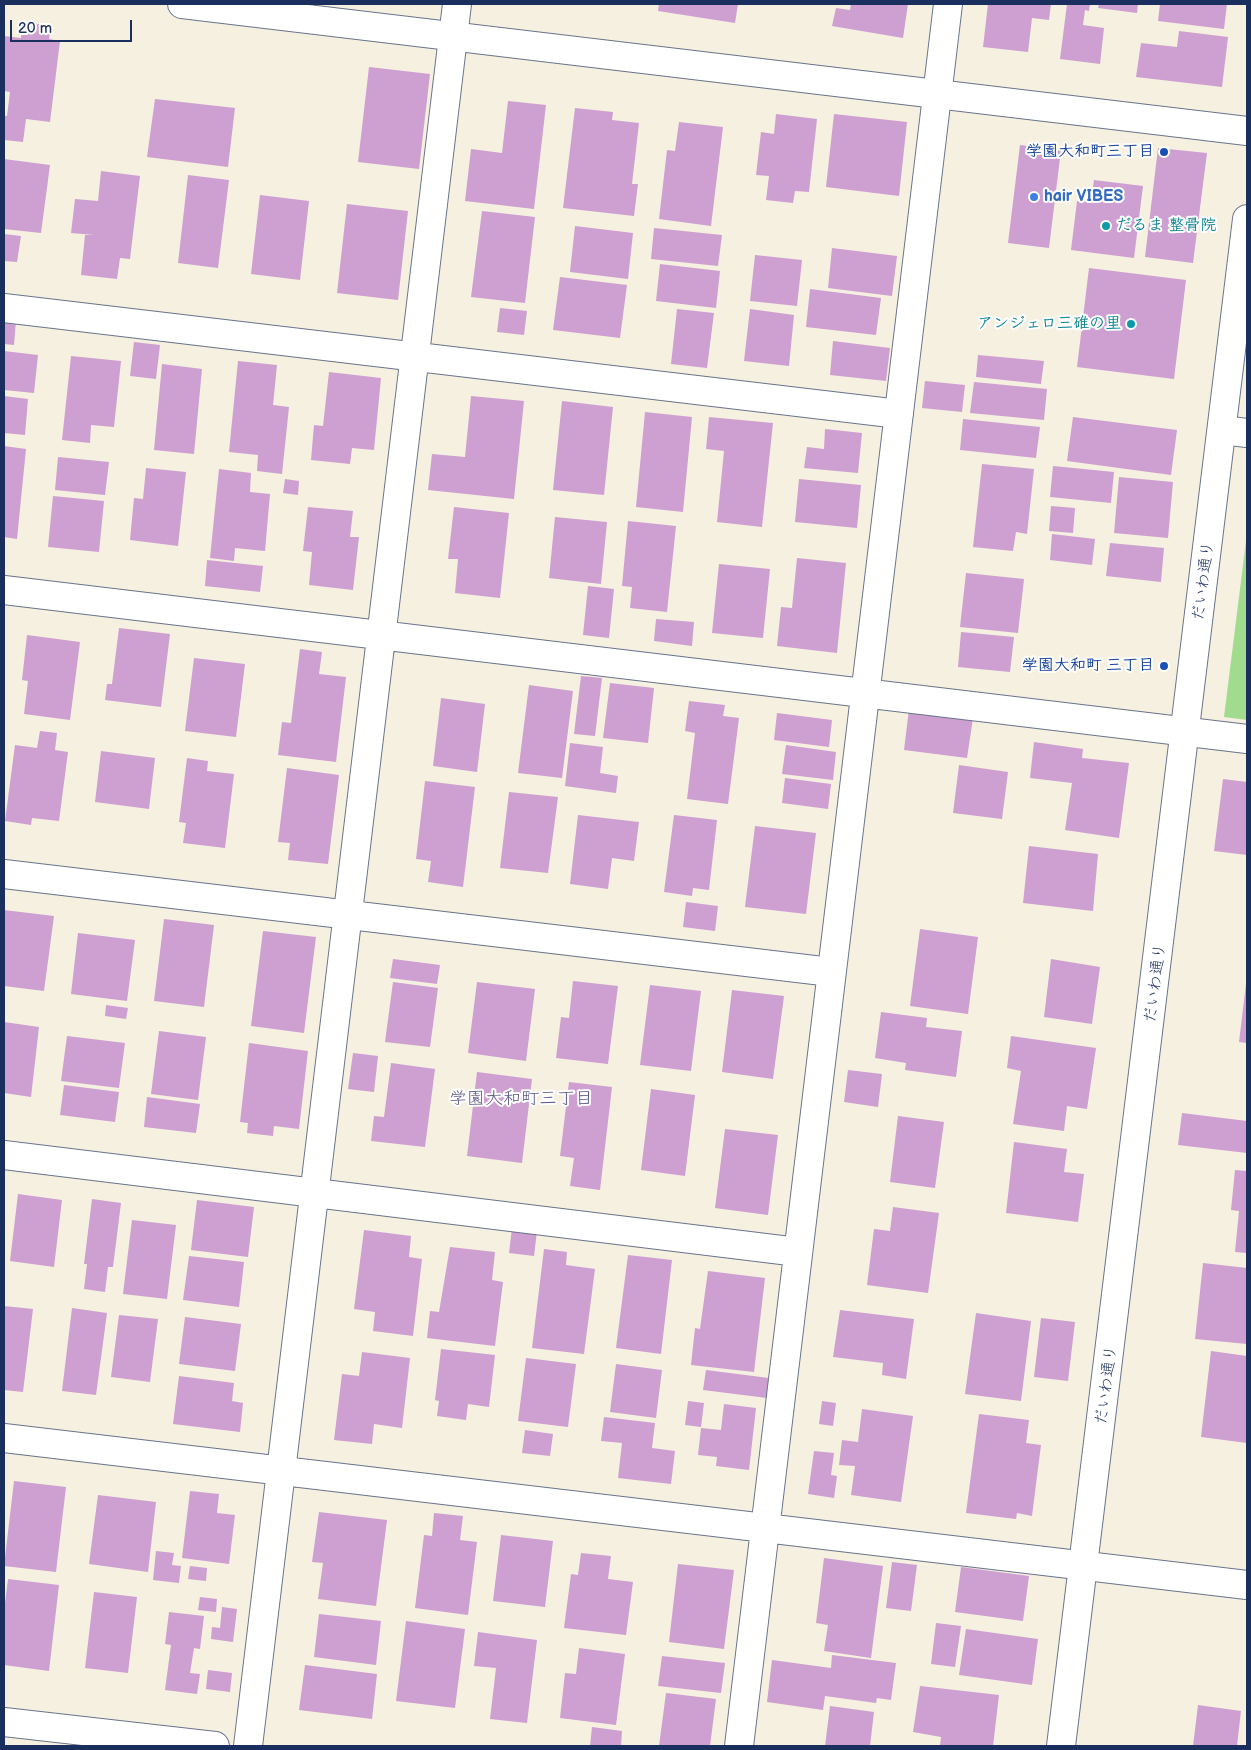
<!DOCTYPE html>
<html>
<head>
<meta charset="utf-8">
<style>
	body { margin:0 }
	#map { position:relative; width:1251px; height:1750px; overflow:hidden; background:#f6f0e0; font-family:"Balsamiq Sans",sans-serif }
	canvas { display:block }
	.frame { position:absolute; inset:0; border:5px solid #1b2f5e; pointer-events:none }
	.scale { position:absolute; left:10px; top:20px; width:122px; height:22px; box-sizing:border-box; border:2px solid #1b2f5e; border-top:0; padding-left:6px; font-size:15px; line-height:18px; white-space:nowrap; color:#1b2f5e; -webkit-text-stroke:4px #fff; paint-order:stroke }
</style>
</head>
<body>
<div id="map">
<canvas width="1251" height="1750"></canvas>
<div class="frame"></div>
<div class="scale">20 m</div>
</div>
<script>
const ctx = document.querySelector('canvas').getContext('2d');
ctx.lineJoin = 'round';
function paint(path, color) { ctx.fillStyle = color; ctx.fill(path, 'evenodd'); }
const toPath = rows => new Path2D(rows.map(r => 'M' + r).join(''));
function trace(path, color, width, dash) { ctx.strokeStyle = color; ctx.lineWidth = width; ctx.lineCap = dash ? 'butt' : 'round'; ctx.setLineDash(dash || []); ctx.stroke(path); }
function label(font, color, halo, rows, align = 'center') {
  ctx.font = font + ' "Balsamiq Sans","Klee One",sans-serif'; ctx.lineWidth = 4; ctx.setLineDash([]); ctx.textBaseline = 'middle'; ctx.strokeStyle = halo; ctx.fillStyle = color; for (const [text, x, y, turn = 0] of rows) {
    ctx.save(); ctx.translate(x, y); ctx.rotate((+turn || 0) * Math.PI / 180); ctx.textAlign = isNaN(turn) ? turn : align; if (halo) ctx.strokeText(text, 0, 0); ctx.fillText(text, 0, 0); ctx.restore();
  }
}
const green = toPath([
	[1247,533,1247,720,1224,717]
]);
const building = toPath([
	[659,4,738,4,735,23,658,11],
	[851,4,908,4,903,38,832,26,836,8,850,10],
	[988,4,1051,4,1049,20,1032,18,1028,52,983,47],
	[1067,4,1090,4,1089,11,1085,10,1083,25,1104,28,1100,64,1060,59],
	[1099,4,1138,4,1137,13,1098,8],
	[1160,4,1227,4,1224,29,1158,21],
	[23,22,51,26,49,39,60,41,50,122,26,119,23,142,4,140,4,116,7,116,10,92,4,91,4,36,21,38],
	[1179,31,1228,37,1222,87,1136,77,1141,43,1177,47],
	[369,67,430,74,419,169,358,162],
	[155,99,235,108,228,167,147,157],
	[508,101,546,105,534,209,465,201,471,149,502,153],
	[575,108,613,112,612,120,639,123,632,184,638,184,634,216,563,208],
	[776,114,817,119,809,192,795,191,793,203,766,200,769,176,756,175,761,132,774,134],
	[834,114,907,122,899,196,826,187],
	[679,122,723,127,711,226,659,219,667,150,675,151],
	[1020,145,1061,150,1049,248,1008,243],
	[1158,148,1207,153,1193,263,1145,257],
	[4,159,50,165,41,233,4,229],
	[101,171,140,176,130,259,120,258,117,279,81,275,85,235,94,235,71,233,75,199,98,201],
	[188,175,229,180,218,268,178,263],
	[1094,180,1143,186,1134,258,1071,250,1077,201,1091,202],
	[260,195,309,201,300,280,251,274],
	[347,204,408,211,398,300,337,293],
	[482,211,535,217,525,303,471,297],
	[575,226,633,233,628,279,570,272],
	[654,228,722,235,718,266,651,259],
	[4,234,21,236,17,262,4,261],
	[832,248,897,256,892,296,828,288],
	[755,255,802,260,797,306,750,301],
	[660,264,720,271,716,308,656,301],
	[1089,268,1186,280,1174,379,1077,367],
	[560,277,627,285,620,338,553,330],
	[810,289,881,298,876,335,806,327],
	[500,308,527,311,524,335,497,332],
	[677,309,714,313,707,368,671,364],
	[750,309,794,315,789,366,744,361],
	[4,319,16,320,14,345,4,344],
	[833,341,890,348,886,381,830,375],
	[134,342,160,345,156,379,130,376],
	[4,351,38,355,34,393,4,390],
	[978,355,1044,361,1041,384,976,377],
	[71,356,121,361,114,427,91,425,90,443,62,440],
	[238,361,277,365,273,405,289,407,282,474,257,471,258,455,229,452],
	[162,364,202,369,194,454,154,450],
	[329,372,381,378,374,450,352,448,350,464,311,460,314,425,323,426],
	[925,381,965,385,962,412,922,408],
	[974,382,1047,389,1044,420,970,413],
	[4,396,28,399,25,435,4,433],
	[471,396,524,401,514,499,428,490,432,454,465,457],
	[562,401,613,407,604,495,553,490],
	[645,412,692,417,683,512,636,507],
	[709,417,773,423,762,527,717,522,724,451,706,449],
	[1073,417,1177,430,1171,475,1067,461],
	[963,419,1040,427,1036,458,960,450],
	[825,429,862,433,858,473,804,468,807,447,824,449],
	[4,446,26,449,17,539,4,537],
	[58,457,109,462,105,495,55,490],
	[982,464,1034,469,1027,534,1016,532,1013,551,973,547],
	[1053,466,1114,472,1111,503,1050,497],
	[146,468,186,472,178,546,130,540,134,498,143,499],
	[219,469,251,473,250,492,270,494,265,551,235,548,234,561,210,558],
	[1119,477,1173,482,1168,538,1114,533],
	[285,479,299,481,298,495,283,493],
	[799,479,861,485,857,528,795,522],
	[53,496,104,501,99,552,48,547],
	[1051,506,1075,508,1073,533,1049,531],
	[308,507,353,511,350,537,359,537,353,590,309,585,312,552,303,551],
	[454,507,509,513,500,598,455,593,458,559,448,559],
	[555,517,607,522,601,584,549,578],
	[628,521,676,526,667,612,630,608,632,587,622,586],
	[1052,534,1095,539,1092,565,1050,560],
	[1110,543,1164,548,1161,582,1106,576],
	[797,558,846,563,837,653,777,646,781,607,792,608],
	[207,560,263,566,260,592,205,586],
	[719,564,770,569,763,638,712,633],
	[966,573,1024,579,1018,633,960,627],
	[588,586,614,589,609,638,583,635],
	[656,619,694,622,692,646,654,641],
	[119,628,170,634,161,707,105,700,107,684,112,684],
	[961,632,1014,637,1010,672,958,667],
	[27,635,80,642,70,720,24,714,28,681,22,680],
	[300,649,322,652,319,674,346,677,336,762,278,755,282,722,291,723],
	[194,658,245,664,236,737,185,731],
	[581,676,602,678,595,736,574,734],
	[610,683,654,688,648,743,603,738],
	[529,685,573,691,562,778,518,773],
	[441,698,485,704,477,772,433,766],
	[689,701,725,705,723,716,739,718,728,804,687,799,695,733,685,731],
	[909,709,973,718,967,758,904,750],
	[777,713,832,720,829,747,774,740],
	[40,731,57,733,55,750,68,752,59,821,32,818,31,825,5,821,15,745,37,748],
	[1034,742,1083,749,1082,758,1129,763,1119,838,1065,830,1072,783,1030,778],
	[570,743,603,747,600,773,618,776,616,793,565,786],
	[786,745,836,752,833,780,782,774],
	[101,751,155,758,149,809,95,802],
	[187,758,208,761,207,771,234,774,225,848,183,843,186,823,179,822],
	[959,765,1008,772,1002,819,953,813],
	[287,768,339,775,328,864,288,860,290,843,278,842],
	[785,778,831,784,828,809,782,803],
	[1223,779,1247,782,1247,855,1214,851],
	[425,781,475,787,463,887,428,882,431,861,416,859],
	[509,792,558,797,548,873,500,868],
	[578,815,639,822,634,861,612,858,608,889,570,884],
	[674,815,717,820,709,890,693,888,692,896,664,892],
	[755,826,816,833,806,914,745,907],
	[1029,846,1098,854,1093,911,1023,903],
	[686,902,718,906,715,931,683,927],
	[4,910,54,916,44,991,4,986],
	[164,919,214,925,204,1007,154,1001],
	[920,929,978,937,968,1014,910,1006],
	[263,931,316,937,304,1033,251,1026],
	[78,933,135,940,127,1001,71,994],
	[393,959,440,965,437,984,390,978],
	[1051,959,1100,967,1092,1024,1044,1017],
	[573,981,618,986,608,1064,556,1058,561,1017,569,1018],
	[393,982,438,988,430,1047,385,1042],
	[477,982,535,989,526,1061,468,1053],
	[1246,984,1247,984,1247,1043,1239,1042],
	[650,985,701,991,691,1071,640,1065],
	[732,990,784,996,773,1079,722,1072],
	[106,1005,128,1008,126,1019,105,1016],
	[881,1012,927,1018,926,1027,962,1031,956,1077,905,1070,906,1063,875,1058],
	[4,1022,39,1027,31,1097,4,1093],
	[159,1031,206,1037,198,1100,151,1094],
	[67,1036,125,1043,119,1088,61,1081],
	[1011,1036,1096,1048,1087,1109,1067,1106,1064,1131,1013,1124,1021,1071,1007,1068],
	[249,1043,308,1051,299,1129,274,1126,273,1136,247,1133,248,1123,240,1122],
	[353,1053,378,1056,374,1092,348,1089],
	[391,1063,435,1069,425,1147,371,1141,374,1116,384,1117],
	[848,1070,882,1074,878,1107,844,1102],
	[477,1072,532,1079,522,1163,467,1156],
	[569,1082,612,1087,600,1190,570,1186,574,1158,560,1156],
	[64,1085,119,1092,115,1122,60,1115],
	[651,1089,695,1095,685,1176,641,1170],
	[147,1097,200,1104,196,1133,144,1127],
	[1182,1113,1247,1121,1247,1153,1178,1145],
	[898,1116,944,1122,935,1188,890,1182],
	[725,1129,778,1135,768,1215,715,1208],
	[1014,1142,1067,1149,1064,1172,1084,1174,1078,1222,1006,1213],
	[1235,1170,1247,1171,1247,1253,1235,1252,1239,1211,1231,1210],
	[18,1194,62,1200,54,1267,10,1261],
	[92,1199,121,1203,113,1267,108,1267,105,1292,84,1289,87,1264,84,1264],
	[197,1200,254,1207,248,1257,191,1250],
	[893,1207,939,1213,928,1293,867,1285,874,1229,890,1231],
	[132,1220,176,1225,167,1299,123,1294],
	[512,1228,537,1231,534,1256,509,1253],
	[364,1230,411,1236,409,1257,422,1259,413,1336,373,1331,375,1312,354,1309],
	[450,1247,495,1252,492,1280,503,1282,495,1346,427,1338,430,1311,439,1312],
	[544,1249,567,1252,566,1265,595,1269,584,1354,532,1348],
	[628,1255,672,1260,661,1354,616,1348],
	[189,1256,244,1262,239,1307,183,1300],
	[1203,1263,1247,1268,1247,1344,1195,1339],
	[708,1271,765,1278,754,1372,691,1365,695,1328,700,1329],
	[4,1306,33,1309,23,1392,4,1390],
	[72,1308,107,1313,96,1395,62,1391],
	[840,1310,914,1319,906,1379,882,1375,883,1363,833,1357],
	[976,1313,1031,1321,1021,1401,965,1394],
	[119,1315,158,1319,150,1382,111,1377],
	[185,1317,241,1324,235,1371,179,1364],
	[1041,1318,1075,1322,1068,1381,1034,1377],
	[441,1349,495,1355,489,1407,468,1404,466,1420,437,1416,439,1401,435,1400],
	[1211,1351,1247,1356,1247,1443,1201,1437],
	[362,1352,410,1358,402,1428,374,1424,372,1444,334,1440,342,1374,359,1376],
	[526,1358,576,1364,568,1427,518,1421],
	[616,1364,662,1370,656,1418,610,1412],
	[706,1370,769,1378,767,1398,703,1390],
	[179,1376,234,1383,232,1401,243,1403,240,1432,173,1424],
	[688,1401,704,1403,701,1427,685,1425],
	[822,1401,836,1403,833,1426,819,1424],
	[724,1404,756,1408,749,1470,716,1466,717,1457,698,1455,701,1428,721,1430],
	[862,1409,913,1416,901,1502,851,1495,855,1466,839,1465,842,1440,858,1442],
	[979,1414,1029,1420,1026,1443,1041,1445,1032,1516,1017,1513,1016,1519,966,1513],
	[604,1417,655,1423,652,1448,675,1451,671,1484,618,1478,622,1443,601,1441],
	[525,1430,553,1434,550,1456,522,1453],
	[814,1451,834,1453,831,1475,837,1476,834,1498,808,1494],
	[14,1481,66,1487,56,1572,4,1566],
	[190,1491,219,1494,217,1513,235,1515,229,1564,182,1558],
	[98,1495,156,1502,148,1572,89,1564],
	[319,1512,387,1520,376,1606,318,1599,323,1563,312,1562],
	[434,1513,463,1516,460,1540,477,1542,468,1615,415,1608,424,1535,432,1536],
	[501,1535,553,1541,545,1607,493,1601],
	[156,1551,174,1553,172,1565,181,1566,179,1583,153,1580],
	[581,1553,611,1556,608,1579,633,1582,626,1635,564,1628,571,1574,578,1575],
	[824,1558,883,1566,871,1658,824,1651,828,1625,816,1623],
	[892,1562,917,1565,911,1611,886,1608],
	[678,1564,734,1570,724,1649,669,1642],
	[190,1566,207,1568,206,1581,188,1579],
	[961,1567,1029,1576,1023,1621,955,1612],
	[8,1579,59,1585,49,1671,4,1665,4,1611],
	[94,1592,137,1597,128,1673,85,1668],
	[200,1597,217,1599,216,1612,198,1610],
	[222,1607,237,1609,233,1642,211,1639,212,1627,220,1628],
	[169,1612,204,1616,200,1649,194,1648,190,1673,200,1674,197,1694,165,1690,171,1645,165,1644],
	[319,1614,381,1621,376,1665,314,1657],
	[406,1621,465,1629,455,1708,396,1701],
	[936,1623,961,1626,955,1667,931,1664],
	[966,1629,1038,1639,1032,1685,959,1675],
	[478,1632,537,1640,527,1723,490,1719,496,1668,474,1666],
	[579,1648,625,1654,616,1725,560,1718,565,1673,576,1674],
	[832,1655,896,1663,891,1700,877,1698,876,1703,825,1696,823,1710,767,1702,772,1660,831,1668],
	[662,1656,725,1663,721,1693,658,1686],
	[305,1665,377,1674,372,1719,299,1710],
	[208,1670,232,1673,230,1692,206,1689],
	[920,1686,999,1695,993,1746,940,1746,941,1737,913,1732],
	[666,1693,716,1699,710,1746,659,1746],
	[1198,1705,1241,1711,1237,1746,1193,1746],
	[830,1706,874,1712,870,1746,825,1746],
	[592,1727,622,1731,621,1746,590,1746]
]);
const street = toPath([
	[4,308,899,414],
	[1222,430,1247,433],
	[4,590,1247,739],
	[4,874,831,972],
	[4,1155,798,1252],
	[4,1438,1247,1585],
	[4,1722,215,1746],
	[248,1746,457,4],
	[739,1746,948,4]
]);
const secondary = toPath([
	[182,4,1247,131],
	[1061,1746,1247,219]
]);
const markers = [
	[1164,152,5,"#1a4fb4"],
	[1034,197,5,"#3f7fe0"],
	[1106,226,5,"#0f9aa8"],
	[1131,324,5,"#0f9aa8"],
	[1164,666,5,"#1a4fb4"]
];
const transitNames = [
	["学園大和町三丁目",1154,152],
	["学園大和町 三丁目",1154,666]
];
const shopNames = [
	["hair VIBES",1044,197]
];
const cultureNames = [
	["だるま 整骨院",1116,226],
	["アンジェロ三碓の里",1121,324,"right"]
];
const streetNames = [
	["だいわ通り",1204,581,-83],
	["だいわ通り",1156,983,-83],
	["だいわ通り",1107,1385,-83]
];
const neighbourhoodNames = [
	["学園大和町三丁目",521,1099]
];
paint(green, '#a0db8e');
paint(building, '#ce9fd1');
trace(street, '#68738c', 30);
trace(secondary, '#68738c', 30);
trace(street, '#fff', 28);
trace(secondary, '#fff', 28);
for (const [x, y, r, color] of markers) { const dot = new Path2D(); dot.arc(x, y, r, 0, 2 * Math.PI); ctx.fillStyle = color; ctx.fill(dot); trace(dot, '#fff', 2); }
label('bold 16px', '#164399', '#fff', transitNames, 'right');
label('bold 16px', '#366cbe', '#fff', shopNames, 'left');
label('bold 16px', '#0d838f', '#fff', cultureNames, 'left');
label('16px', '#1b2f5e', '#fff', streetNames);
label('18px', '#5a5686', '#fff', neighbourhoodNames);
</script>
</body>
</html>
